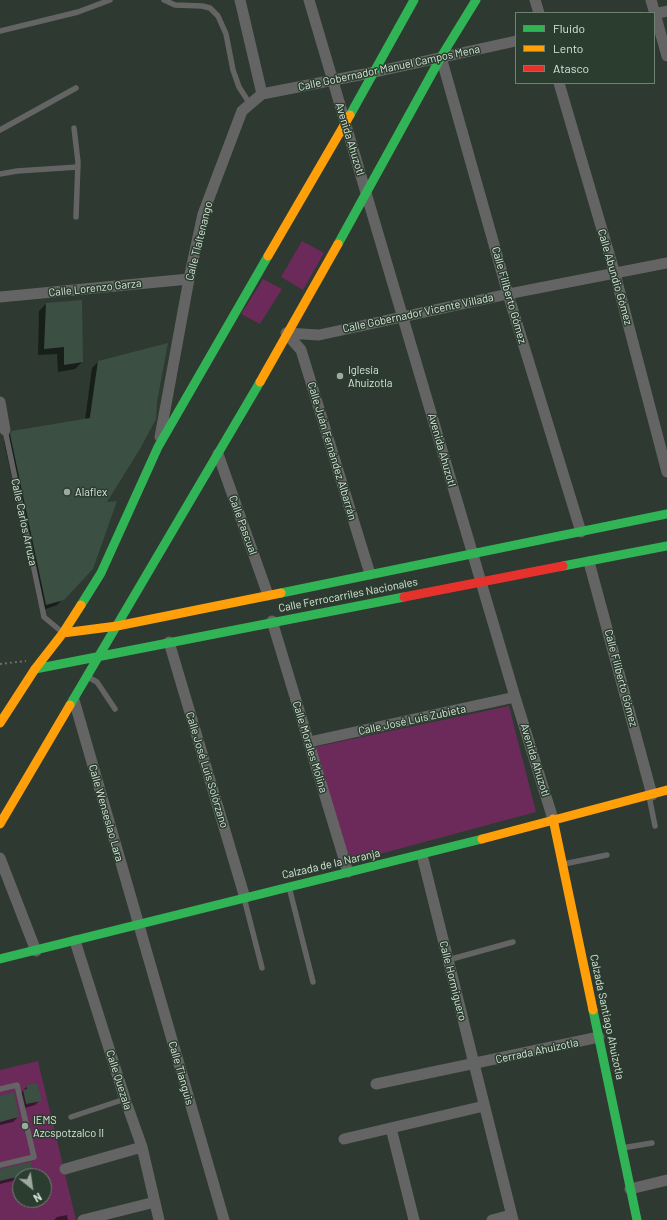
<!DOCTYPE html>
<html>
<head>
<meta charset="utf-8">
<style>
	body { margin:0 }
	#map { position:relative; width:667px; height:1220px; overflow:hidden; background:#2e3931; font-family:Barlow,sans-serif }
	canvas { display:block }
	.legend { position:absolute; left:515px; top:12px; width:140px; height:72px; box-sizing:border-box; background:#2a3d2e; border:1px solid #708073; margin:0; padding:5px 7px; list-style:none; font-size:12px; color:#dae5db }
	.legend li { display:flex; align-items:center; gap:8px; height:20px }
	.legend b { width:20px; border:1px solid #708073 }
	.north { position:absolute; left:12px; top:1168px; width:40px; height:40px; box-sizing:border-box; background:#2a3d2e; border:1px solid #708073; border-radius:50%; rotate:150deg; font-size:11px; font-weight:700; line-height:16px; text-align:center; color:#dae5db }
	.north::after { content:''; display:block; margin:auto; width:14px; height:18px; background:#9ea9a0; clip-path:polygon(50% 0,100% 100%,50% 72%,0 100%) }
</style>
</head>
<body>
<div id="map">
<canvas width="667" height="1220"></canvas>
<ul class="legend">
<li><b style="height:5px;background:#30b455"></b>Fluido</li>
<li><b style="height:5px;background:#ff9f0a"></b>Lento</li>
<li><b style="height:5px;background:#e5322d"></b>Atasco</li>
</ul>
<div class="north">N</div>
</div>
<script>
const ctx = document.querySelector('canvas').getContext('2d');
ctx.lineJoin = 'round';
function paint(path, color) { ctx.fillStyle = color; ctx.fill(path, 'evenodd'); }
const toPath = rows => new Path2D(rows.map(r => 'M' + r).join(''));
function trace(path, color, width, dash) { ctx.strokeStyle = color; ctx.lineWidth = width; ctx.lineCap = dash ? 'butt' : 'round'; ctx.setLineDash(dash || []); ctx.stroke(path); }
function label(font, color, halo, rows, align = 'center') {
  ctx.font = font + ' Barlow,sans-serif'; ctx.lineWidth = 3; ctx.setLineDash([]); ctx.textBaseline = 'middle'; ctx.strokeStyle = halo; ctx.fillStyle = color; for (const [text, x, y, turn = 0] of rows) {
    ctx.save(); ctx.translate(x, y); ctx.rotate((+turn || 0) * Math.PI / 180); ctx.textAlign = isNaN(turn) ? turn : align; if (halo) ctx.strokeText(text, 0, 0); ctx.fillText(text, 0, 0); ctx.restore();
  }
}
const green = toPath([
	[302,241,324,253,303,290,281,277],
	[263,279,282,289,260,324,241,314],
	[509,706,536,812,350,862,315,747],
	[38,1061,76,1220,0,1220,0,1070],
	[20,1176,44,1176,44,1200,20,1200]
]);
const shadow = toPath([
	[46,304,82,362,75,369,58,372,57,354,38,355,39,311],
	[98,362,63,599,57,605,40,611,4,441,12,432,85,420,92,368],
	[27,1086,40,1100,35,1105,21,1109,18,1096],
	[0,1097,18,1117,13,1122,0,1125],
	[0,1170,32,1172,28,1176,20,1176,20,1179,0,1184],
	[67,1215,68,1220,54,1220,57,1217]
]);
const building = toPath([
	[82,300,83,362,64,365,64,347,44,349,46,303],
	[168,343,157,402,156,419,140,449,107,502,117,501,93,569,64,600,46,605,10,434,12,431,90,418,98,361],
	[37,1083,42,1101,26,1104,23,1090,27,1089,26,1085],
	[14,1092,19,1117,0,1122,0,1096],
	[31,1162,33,1173,0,1181,0,1169]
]);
const path = toPath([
	[0,664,26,661]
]);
const lane = toPath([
	[164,0,175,5,202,6,210,8,218,16,226,34,233,70,239,87,250,104],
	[0,31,78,12,110,0],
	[74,128,78,162,76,217],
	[0,130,76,88],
	[0,174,17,171,78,167],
	[5,430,44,617,62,632],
	[88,677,97,682,115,709],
	[649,796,655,826],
	[564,864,607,855],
	[289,887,313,982],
	[244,898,262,968],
	[448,960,513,942],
	[0,1089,17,1085,34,1157,0,1165],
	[71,1117,125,1099],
	[622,1148,652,1143]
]);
const street = toPath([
	[240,0,262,94],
	[309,0,515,697,553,819],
	[535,0,539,13],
	[651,0,667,56],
	[654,14,667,11],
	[441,57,508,294,581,532],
	[559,83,615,274,667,472],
	[262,94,375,72,516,41],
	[0,297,189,279],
	[286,333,319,335,508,294,667,263],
	[286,333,301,350,370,574],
	[0,402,5,430],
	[160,437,189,279,203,214,242,111,262,94],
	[218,454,268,595],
	[589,562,652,795],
	[272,621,348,872],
	[169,642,245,898],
	[74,700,224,1220],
	[309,742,515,697],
	[422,855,513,1220],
	[0,858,36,951],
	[75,941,125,1099,142,1147,159,1220],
	[376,1084,599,1037],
	[391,1128,414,1220],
	[344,1139,484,1106],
	[65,1169,142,1147],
	[630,1189,667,1180],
	[83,1220,155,1202],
	[492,1220,511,1215]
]);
const fast = toPath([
	[350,115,414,0],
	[338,244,441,57,476,0],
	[563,566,667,546],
	[281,593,667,514],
	[81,605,101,573,158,447,268,256],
	[35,669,404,597],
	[70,705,260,382],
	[0,959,482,839],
	[593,1010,637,1220]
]);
const slow = toPath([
	[268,256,350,115],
	[260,382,338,244],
	[63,633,117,626,281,593],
	[0,723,35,669,63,633,81,605],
	[553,819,593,1010],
	[0,824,70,705],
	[482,839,667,790]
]);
const jam = toPath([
	[404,597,563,566]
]);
const markers = [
	[340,376,4,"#9ea9a0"],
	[67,492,4,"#9ea9a0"],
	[25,1126,4,"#9ea9a0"]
];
const streetNames = [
	["Calle Gobernador Manuel Campos Mena",389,68,-12],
	["Avenida Ahuzotl",350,139,73],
	["Calle Tlaltenango",199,241,-76],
	["Calle Abundio Gómez",615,277,74],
	["Calle Lorenzo Garza",95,288,-6],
	["Calle Filiberto Gómez",509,295,74],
	["Calle Gobernador Vicente Villada",418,313,-12],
	["Avenida Ahuzotl",442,450,74],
	["Calle Juán Fernández Albarrán",332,451,73],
	["Calle Carlos Arruza",24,522,78],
	["Calle Pascual",243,525,70],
	["Calle Ferrocarriles Nacionales",348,595,-11],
	["Calle Filiberto Gómez",621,678,75],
	["Calle José Luis Zubieta",412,720,-12],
	["Calle Morales Molina",310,747,73],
	["Avenida Ahuzotl",535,760,73],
	["Calle José Luis Solórzano",207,770,73],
	["Calle Wenseslao Lara",106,813,74],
	["Calzada de la Naranja",331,864,-13],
	["Calle Hormiguero",453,981,76],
	["Calzada Santiago Ahuizotla",607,1017,78],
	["Cerrada Ahuizotla",537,1051,-12],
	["Calle Tianguis",181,1073,74],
	["Calle Quezala",119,1080,72]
];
const poiNames = [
	["Iglesia",348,370],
	["Ahuizotla",348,383],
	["Alaflex",75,492],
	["IEMS",33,1120],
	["Azcspotzalco II",33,1133]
];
paint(green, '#6b2a5a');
paint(shadow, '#0007');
paint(building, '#3c4f43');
trace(path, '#6c6e6c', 2, [2, 3]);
trace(lane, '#646464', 5.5);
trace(street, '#646464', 11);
trace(fast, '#30b455', 9);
trace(slow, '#ff9f0a', 9);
trace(jam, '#e5322d', 9);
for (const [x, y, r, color] of markers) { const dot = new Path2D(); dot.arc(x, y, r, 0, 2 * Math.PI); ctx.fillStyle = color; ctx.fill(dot); trace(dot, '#2a3d2e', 1.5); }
label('11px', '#dae5db', '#2a3d2e', streetNames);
label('11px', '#dae5db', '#2a3d2e', poiNames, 'left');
</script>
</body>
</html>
